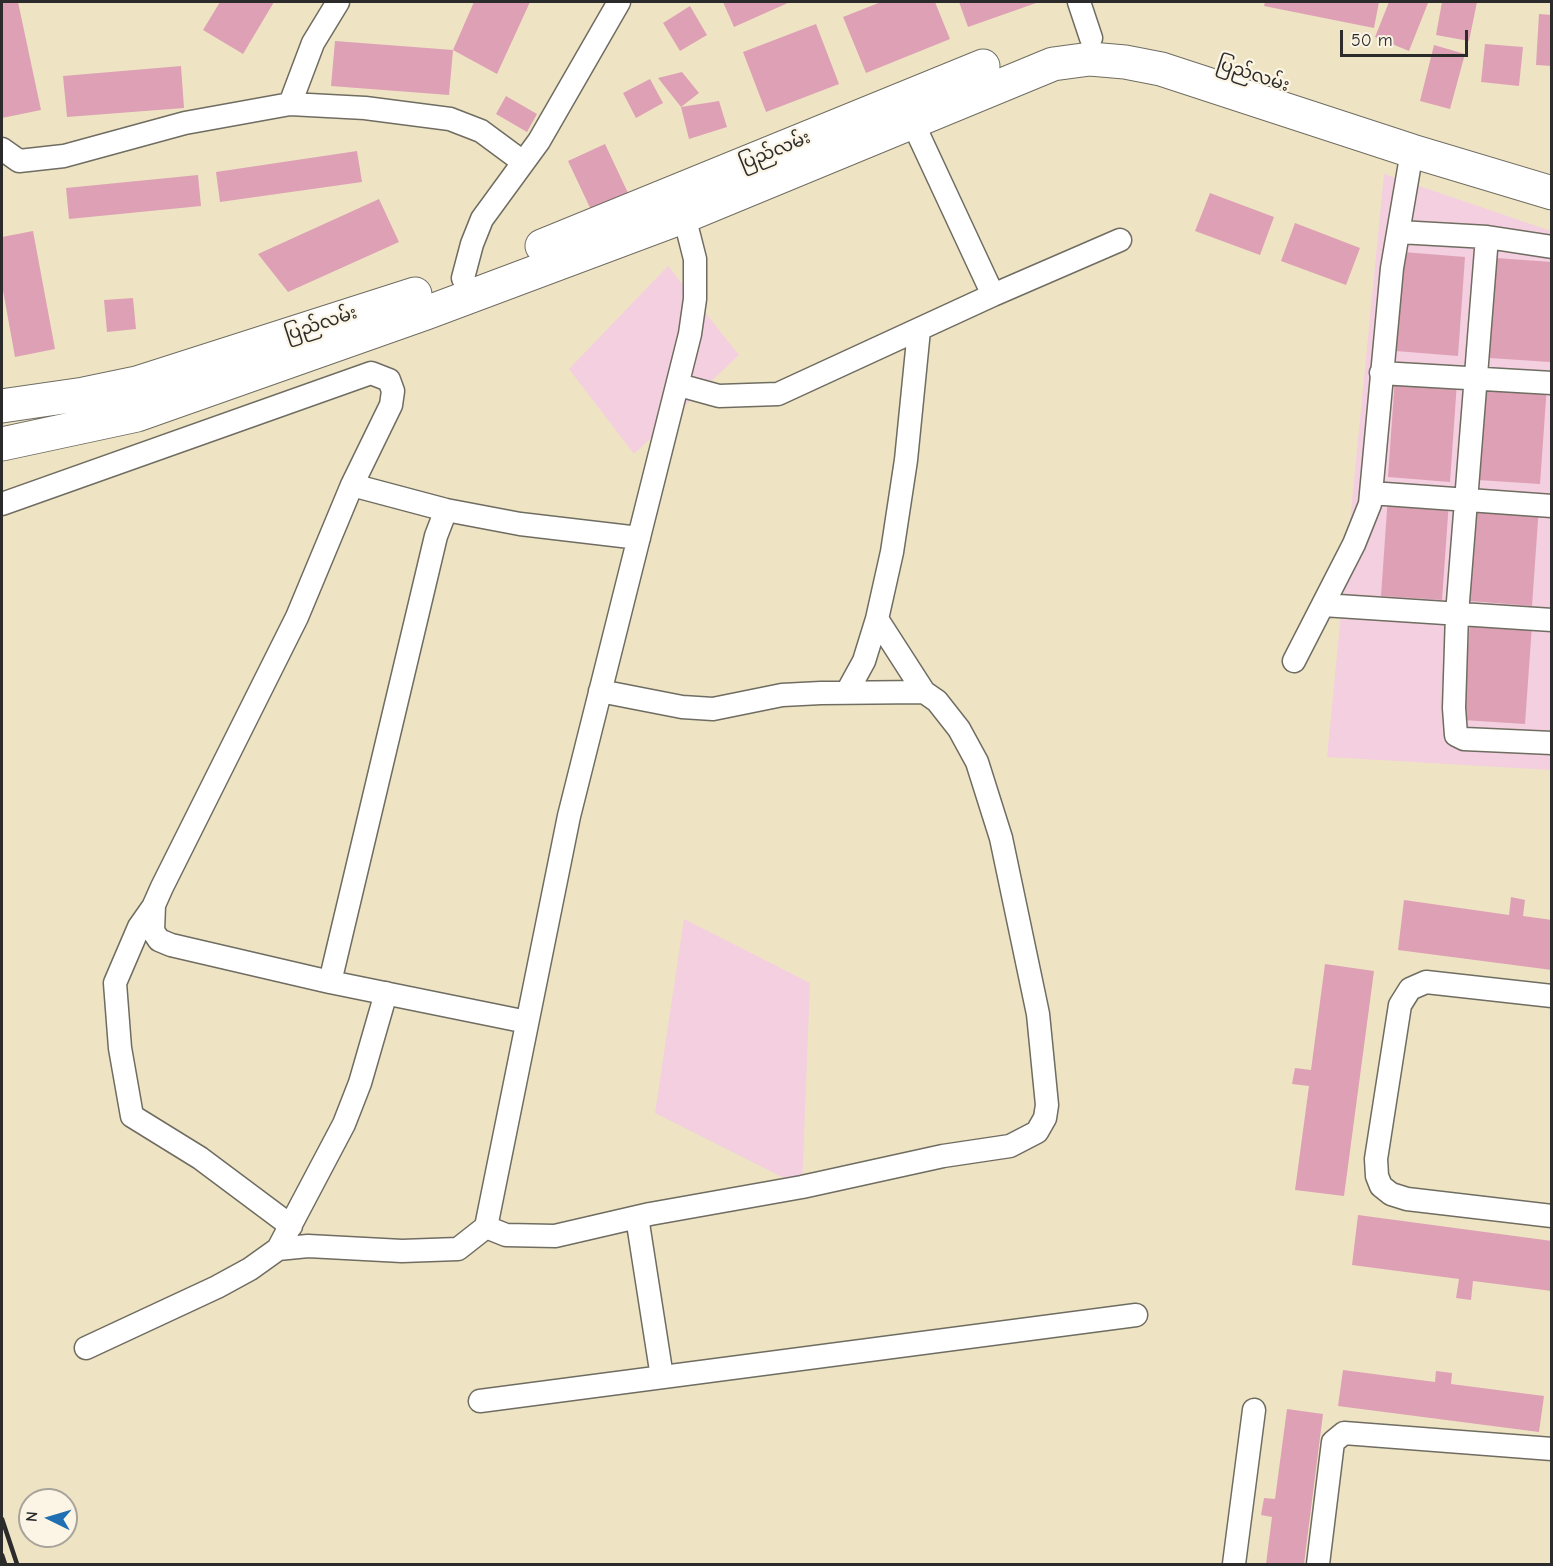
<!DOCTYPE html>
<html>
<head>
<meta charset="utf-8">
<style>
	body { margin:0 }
	#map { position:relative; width:1553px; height:1566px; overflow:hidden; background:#eee4c4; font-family:"Comic Neue",sans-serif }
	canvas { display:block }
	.frame { position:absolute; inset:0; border:3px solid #2b2b2b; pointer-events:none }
	.north { position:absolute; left:18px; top:1488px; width:60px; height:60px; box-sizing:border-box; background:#fcf5e5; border:2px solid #a8a49b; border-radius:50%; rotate:275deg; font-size:16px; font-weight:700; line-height:24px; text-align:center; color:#2b2b2b }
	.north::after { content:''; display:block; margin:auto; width:21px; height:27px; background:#1f6fb2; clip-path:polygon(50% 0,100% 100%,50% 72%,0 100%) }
	.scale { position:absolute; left:1340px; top:30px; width:128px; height:27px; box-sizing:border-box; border:3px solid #2b2b2b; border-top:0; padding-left:8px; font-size:18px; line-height:21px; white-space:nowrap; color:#2b2b2b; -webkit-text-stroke:4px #fcf5e5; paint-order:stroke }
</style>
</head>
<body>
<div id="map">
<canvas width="1553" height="1566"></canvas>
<div class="frame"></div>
<div class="north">N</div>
<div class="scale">50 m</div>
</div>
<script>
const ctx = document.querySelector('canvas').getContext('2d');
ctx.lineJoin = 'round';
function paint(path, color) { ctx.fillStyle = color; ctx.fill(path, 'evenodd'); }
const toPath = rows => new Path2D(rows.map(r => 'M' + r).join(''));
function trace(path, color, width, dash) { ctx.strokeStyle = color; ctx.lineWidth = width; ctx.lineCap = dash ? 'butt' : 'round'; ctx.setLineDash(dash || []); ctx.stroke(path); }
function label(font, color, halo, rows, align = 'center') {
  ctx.font = font + ' "Comic Neue","Noto Sans Myanmar",sans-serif'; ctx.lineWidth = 4.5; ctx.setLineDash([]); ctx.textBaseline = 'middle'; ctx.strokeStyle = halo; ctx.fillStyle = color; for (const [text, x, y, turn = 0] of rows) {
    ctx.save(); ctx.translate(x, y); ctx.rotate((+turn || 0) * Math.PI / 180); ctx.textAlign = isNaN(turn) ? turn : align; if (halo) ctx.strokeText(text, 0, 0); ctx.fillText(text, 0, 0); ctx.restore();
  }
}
const built = toPath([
	[1384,174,1551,231,1551,770,1327,757],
	[668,266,739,355,634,454,569,369],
	[684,919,810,983,802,1187,655,1113]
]);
const building = toPath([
	[7,2,18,2,41,110,2,118,2,3],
	[220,2,274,2,243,54,203,30],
	[474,2,530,2,497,74,453,50],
	[723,2,790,2,734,27],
	[881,2,935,2,950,39,866,73,843,17],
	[959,2,1039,2,968,27],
	[1265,2,1379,2,1374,28,1264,6],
	[1389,2,1428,3,1409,51,1375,37],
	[1442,2,1477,2,1469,41,1436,35],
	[690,6,707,35,680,51,663,23],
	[1539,14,1552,15,1552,66,1536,65],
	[816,24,839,84,766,112,743,52],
	[335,41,453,50,449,95,331,86],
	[1485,44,1523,47,1519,86,1481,82],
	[1434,45,1465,54,1450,109,1420,101],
	[181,66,184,108,67,117,63,76],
	[682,72,699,93,681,107,658,78],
	[650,79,663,103,636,118,623,93],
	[506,96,537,114,527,132,496,114],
	[719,101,727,127,689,139,681,107],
	[605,144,629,195,592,212,568,161],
	[357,151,362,182,220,202,216,172],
	[198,175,201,206,69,219,66,188],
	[1210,193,1274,217,1260,255,1195,231],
	[379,199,399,242,288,292,258,254],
	[1295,223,1360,248,1346,285,1281,261],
	[33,231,55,349,15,357,2,285,2,237],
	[1403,252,1465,257,1458,356,1396,351],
	[1496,258,1552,262,1550,362,1489,358],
	[133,298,136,329,107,332,104,300],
	[1395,378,1457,382,1450,482,1388,477],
	[1485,381,1547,385,1540,484,1478,480],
	[1388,496,1449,501,1442,600,1381,596],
	[1477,502,1539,506,1532,606,1470,601],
	[1470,621,1532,625,1525,724,1463,720],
	[1511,897,1525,900,1523,916,1552,920,1552,970,1398,950,1404,900,1509,915],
	[1325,964,1374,971,1344,1196,1295,1190,1309,1086,1292,1084,1295,1068,1311,1070],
	[1358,1215,1552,1241,1552,1291,1473,1281,1471,1300,1456,1298,1459,1279,1352,1265],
	[1343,1370,1435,1382,1436,1371,1452,1373,1451,1384,1544,1396,1539,1432,1338,1406],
	[1287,1409,1323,1414,1304,1564,1266,1564,1272,1517,1261,1515,1264,1498,1275,1499]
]);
const minor = toPath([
	[1079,2,1091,38],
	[290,104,313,43,338,2],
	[912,121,993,295],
	[2,149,19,161,64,156,185,123,290,104,365,108,450,119,481,131,523,162],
	[1399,232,1487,237,1552,247],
	[1487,237,1457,614,1454,708,1456,735,1464,739,1552,743],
	[471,296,463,278,472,244,482,219,539,141,619,2],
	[1381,373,1552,383],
	[679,385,719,396,778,394,993,295,1120,240],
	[352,485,446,510,520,524,639,538],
	[1371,493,1552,506],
	[2,504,371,373,389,380,393,391,391,405,352,485,297,617,162,887,154,905,153,931,159,940,171,945,330,982,527,1022],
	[1323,605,1552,620],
	[877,619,924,692],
	[1294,661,1354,544,1370,504,1392,268,1412,151],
	[847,692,864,661,877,619,892,552,906,460,919,330],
	[153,907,139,927,115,983,120,1048,132,1116,200,1158,291,1226],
	[330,982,436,536,446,510],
	[1552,996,1426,982,1410,989,1400,1005,1376,1159,1377,1176,1381,1186,1391,1194,1407,1199,1552,1216],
	[637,1217,662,1377],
	[486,1227,506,1235,555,1236,650,1214,802,1187,943,1156,1010,1146,1037,1132,1045,1118,1047,1105,1038,1014,1001,838,977,762,959,729,937,701,924,692,821,693,782,695,713,709,682,707,600,691],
	[278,1249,308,1246,402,1251,458,1249,486,1227,569,816,690,334,695,299,695,259,681,204],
	[86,1348,217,1287,250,1269,278,1249,344,1124,360,1083,386,993],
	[480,1401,1136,1315],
	[1234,1564,1254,1410],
	[1318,1564,1333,1442,1344,1433,1552,1449]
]);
const highway = toPath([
	[542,246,983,66],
	[2,406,84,394,137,383,415,294],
	[2,444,137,415,426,313,685,216,1053,64,1090,59,1125,62,1161,69,1412,151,1552,193]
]);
const rail = toPath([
	[2,1519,17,1564],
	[2,1555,5,1564]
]);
const streetNames = [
	["ပြည်လမ်း",1253,75,18],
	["ပြည်လမ်း",775,151,-22],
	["ပြည်လမ်း",321,324,-18]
];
paint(built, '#f3cfdf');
paint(building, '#dea0b5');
trace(minor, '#6f6c61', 25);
trace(highway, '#6f6c61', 35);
trace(minor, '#fff', 22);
trace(highway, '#fff', 33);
trace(rail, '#2b2b2b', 4.5);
label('18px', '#2b2b2b', '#fcf5e5', streetNames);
</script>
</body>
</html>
